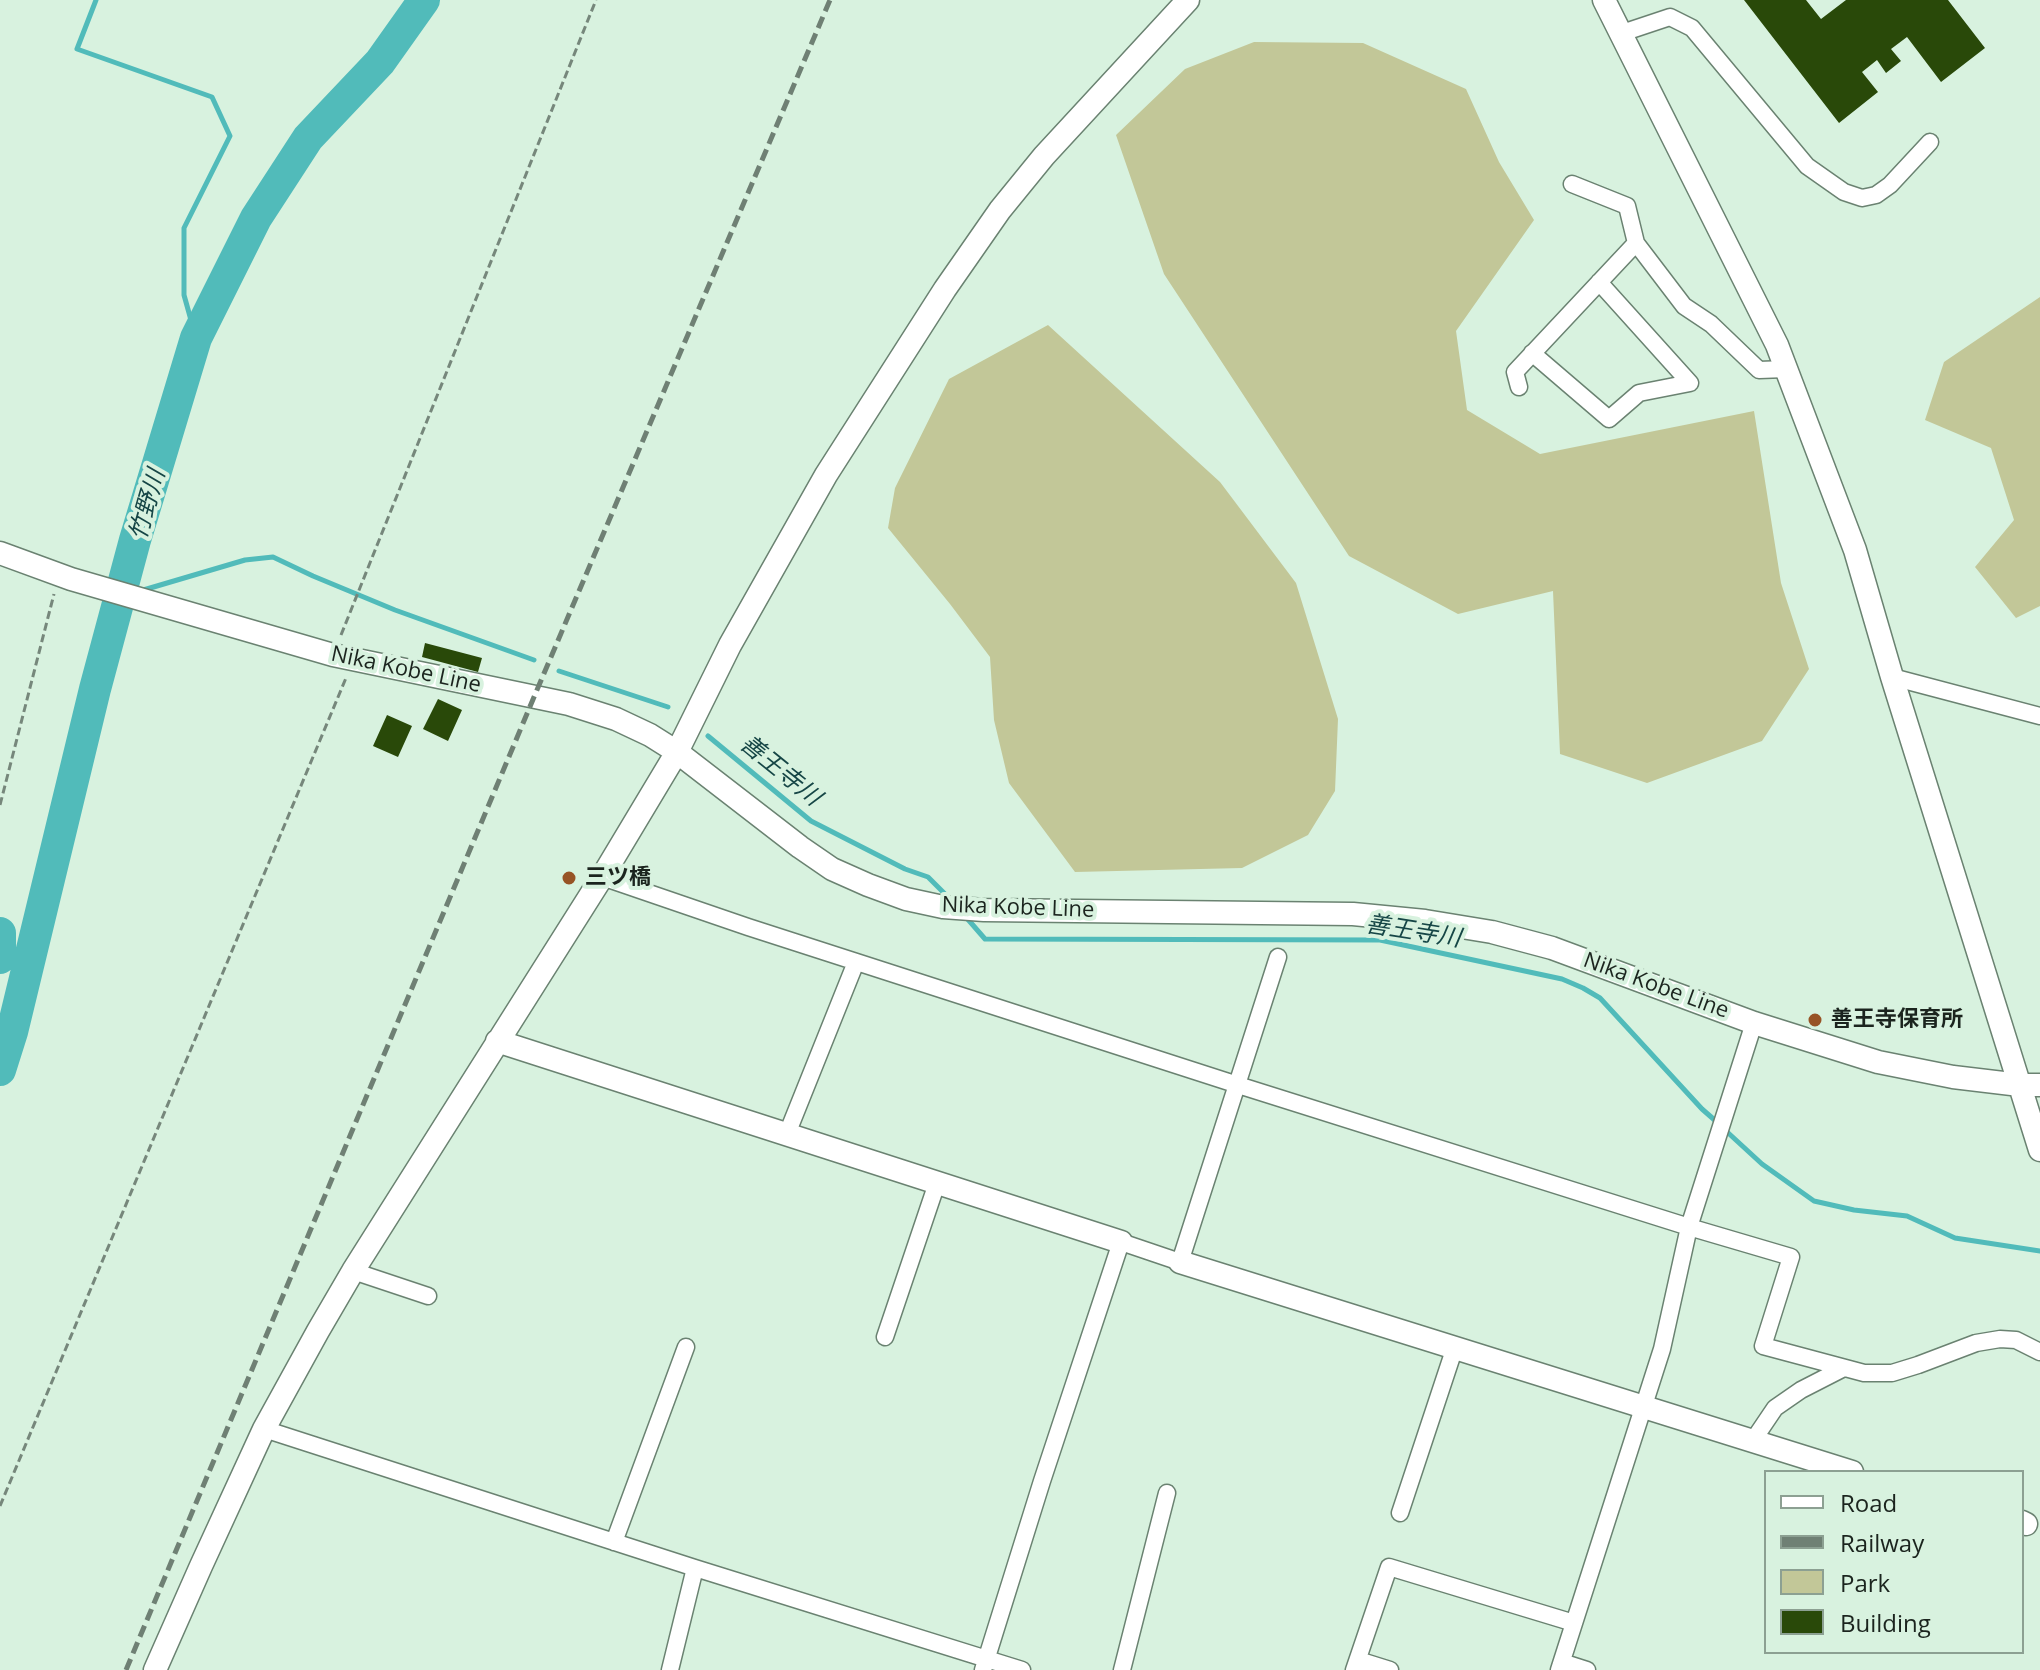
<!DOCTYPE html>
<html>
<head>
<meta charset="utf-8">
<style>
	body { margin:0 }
	#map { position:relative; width:2040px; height:1670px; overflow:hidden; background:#d8f2df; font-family:"Open Sans",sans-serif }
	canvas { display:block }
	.legend { position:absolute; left:1764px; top:1470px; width:260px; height:184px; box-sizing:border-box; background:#d8f2df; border:2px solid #8ca092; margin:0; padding:10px 14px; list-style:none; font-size:24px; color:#1b241e }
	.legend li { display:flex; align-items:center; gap:16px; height:40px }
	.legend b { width:40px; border:2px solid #8ca092 }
</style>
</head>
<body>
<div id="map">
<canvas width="2040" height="1670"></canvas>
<ul class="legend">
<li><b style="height:10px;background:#fff"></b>Road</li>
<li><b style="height:10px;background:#6f8074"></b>Railway</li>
<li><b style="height:22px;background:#c2c798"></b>Park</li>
<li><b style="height:22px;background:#294909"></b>Building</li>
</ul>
</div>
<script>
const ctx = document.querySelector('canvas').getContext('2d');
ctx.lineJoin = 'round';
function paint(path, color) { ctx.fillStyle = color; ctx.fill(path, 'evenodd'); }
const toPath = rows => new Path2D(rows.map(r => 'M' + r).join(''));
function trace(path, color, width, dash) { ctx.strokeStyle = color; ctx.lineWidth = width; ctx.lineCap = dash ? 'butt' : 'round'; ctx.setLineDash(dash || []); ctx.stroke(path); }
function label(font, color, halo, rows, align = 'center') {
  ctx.font = font + ' "Open Sans","Noto Sans JP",sans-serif'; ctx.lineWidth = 8; ctx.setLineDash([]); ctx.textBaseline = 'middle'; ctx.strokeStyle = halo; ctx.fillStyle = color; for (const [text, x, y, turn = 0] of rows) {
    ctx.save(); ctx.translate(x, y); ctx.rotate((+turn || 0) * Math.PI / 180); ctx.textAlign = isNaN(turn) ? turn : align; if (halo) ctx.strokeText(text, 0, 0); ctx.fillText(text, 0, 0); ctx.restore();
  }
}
const green = toPath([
	[1254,42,1363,43,1466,89,1499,162,1534,220,1456,331,1467,410,1540,454,1754,411,1781,583,1809,669,1762,741,1647,783,1560,754,1553,591,1458,614,1349,556,1164,274,1116,135,1185,69],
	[2040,297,2040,606,2016,618,1975,567,2014,520,1991,448,1925,420,1944,362],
	[1048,325,1220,482,1296,583,1338,719,1335,791,1308,835,1242,868,1075,872,1009,783,994,720,990,657,950,604,888,528,895,488,949,379]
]);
const stream = toPath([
	[96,0,77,49,212,97,230,136,184,228,184,295,196,338],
	[140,591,245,560,273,557,313,576,395,610,534,660],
	[559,671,668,707],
	[708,736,811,821,905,869,928,877,950,899],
	[965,916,985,939,1380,940,1562,979,1583,988,1600,998,1702,1109,1718,1123],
	[1725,1130,1762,1164,1814,1201,1854,1210,1907,1216,1955,1238,2040,1251]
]);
const river = toPath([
	[0,933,0,958],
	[0,1070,12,1032,95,689,135,540,196,338,256,218,308,138,380,62,424,0]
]);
const building = toPath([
	[1744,0,1806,0,1821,19,1846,0,1948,0,1985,48,1941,82,1907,37,1891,49,1901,61,1886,73,1877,60,1862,72,1878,92,1839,123],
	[425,643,482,658,478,672,422,657],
	[438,699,462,710,448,741,423,729],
	[387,715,412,726,398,757,373,746]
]);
const path = toPath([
	[341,635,596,0],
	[0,805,54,594],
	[0,1506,346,678]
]);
const street = toPath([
	[1622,33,1670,17,1692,28,1807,166,1844,192,1862,198,1876,195,1890,185,1930,142],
	[1572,184,1627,206,1636,243],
	[1532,353,1609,419,1639,393,1690,383,1599,282],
	[1519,387,1515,372,1636,243,1684,306,1711,324,1759,370,1786,369],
	[1892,677,2040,716],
	[602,877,748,927,1238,1085,1689,1227,1791,1257,1763,1346,1864,1373,1892,1373,1918,1365,1976,1343,2000,1339,2016,1340,2040,1352],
	[787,1134,856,962],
	[353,1271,428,1296],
	[885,1337,937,1183],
	[264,1429,695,1568,1022,1670],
	[1752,1442,1775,1408,1801,1390,1842,1369],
	[1400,1513,1455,1347],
	[614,1542,686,1347],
	[1358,1660,1390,1670],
	[1562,1662,1587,1670],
	[670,1670,695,1568],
	[983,1670,1042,1481,1121,1242,1180,1262,1278,957],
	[1122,1670,1167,1493],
	[1354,1670,1389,1567,1574,1623],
	[1559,1670,1662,1349,1689,1227,1754,1023]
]);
const secondary = toPath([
	[1604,0,1777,345,1855,550,1892,677,2040,1150],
	[0,553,71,579,333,655,569,704,616,719,650,735,677,752,800,847,832,869,868,885,906,899,943,907,984,910,1353,914,1425,921,1492,932,1552,948,1754,1023,1878,1062,1953,1077,2020,1085,2040,1085],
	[497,1041,1121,1242],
	[1180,1262,1852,1472],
	[2022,1522,2026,1524],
	[155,1670,201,1566,264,1429,318,1331,353,1271,602,877,677,752,730,645,826,475,945,289,1000,210,1044,156,1188,0]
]);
const rail = toPath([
	[126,1670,534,697,830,0]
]);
const markers = [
	[569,878,8,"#975325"],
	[1815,1020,8,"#975325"]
];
const streetNames = [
	["Nika Kobe Line",406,670,12],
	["Nika Kobe Line",1018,908,2],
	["Nika Kobe Line",1656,986,20]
];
const poiNames = [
	["三ツ橋",585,878],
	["善王寺保育所",1831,1020]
];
const waterNames = [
	["竹野川",148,505,-74],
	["善王寺川",780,771,39],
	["善王寺川",1413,932,9]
];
paint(green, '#c2c798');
trace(stream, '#51bbba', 5);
trace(river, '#51bbba', 32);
paint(building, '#294909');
trace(street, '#6a8271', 19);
trace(secondary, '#6a8271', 25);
trace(path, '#76877b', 3, [8, 4]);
trace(street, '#fff', 16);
trace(secondary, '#fff', 22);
trace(rail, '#6f8074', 5, [12, 6]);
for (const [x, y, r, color] of markers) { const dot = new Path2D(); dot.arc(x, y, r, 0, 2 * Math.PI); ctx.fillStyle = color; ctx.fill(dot); trace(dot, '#d8f2df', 3); }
label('22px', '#1b241e', '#d8f2df', streetNames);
label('bold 22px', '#1b241e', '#d8f2df', poiNames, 'left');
label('italic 24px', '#164646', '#d8f2df', waterNames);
</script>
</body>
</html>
